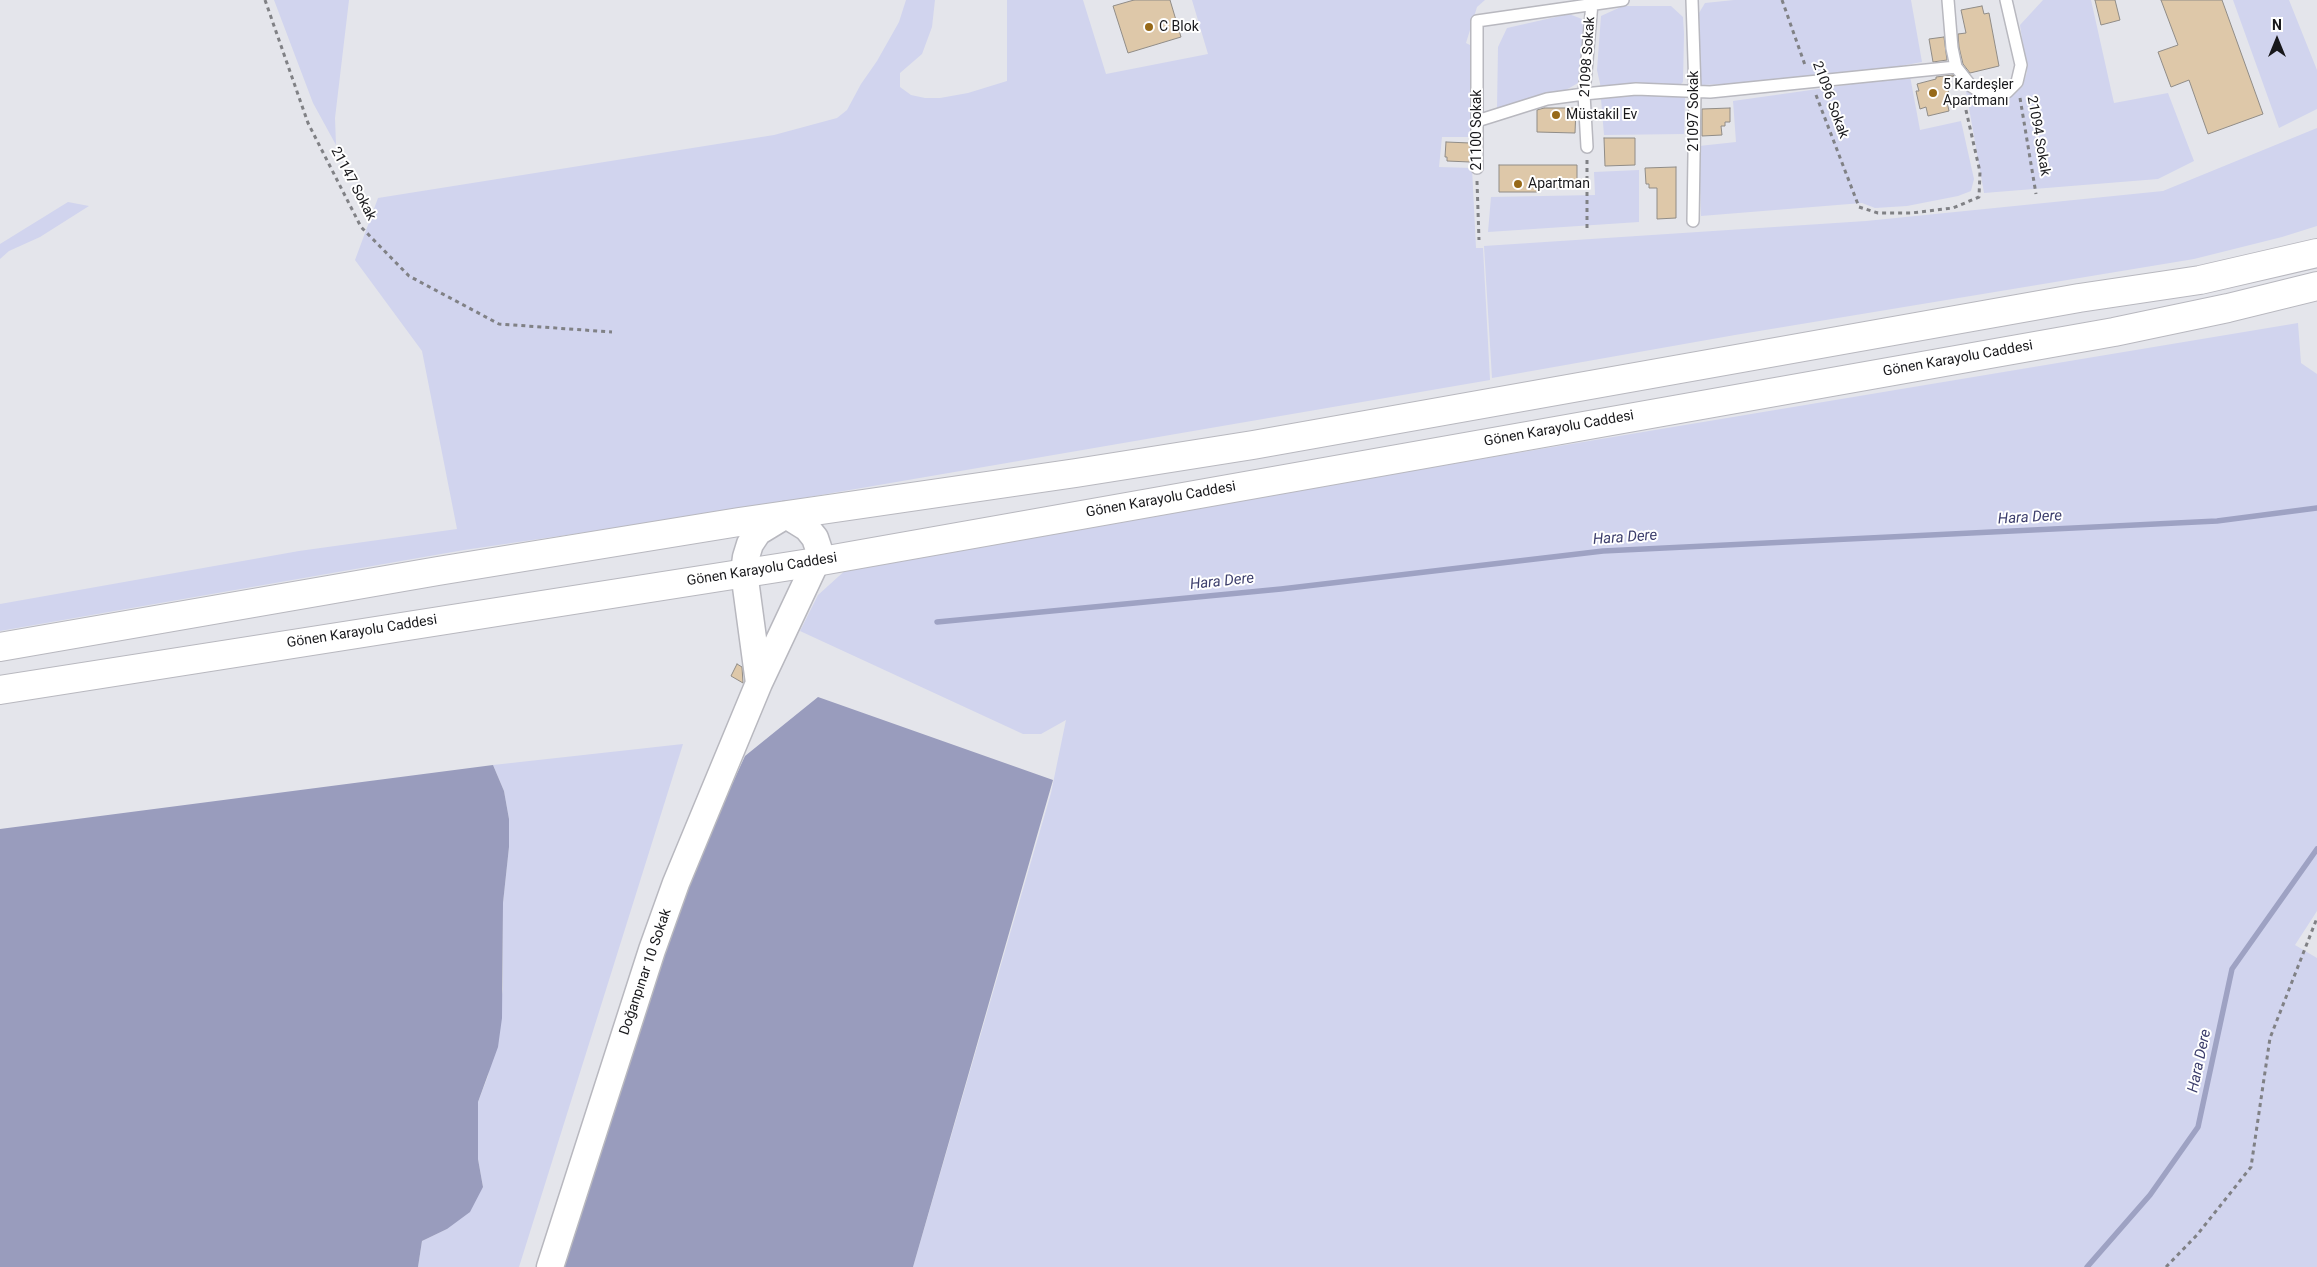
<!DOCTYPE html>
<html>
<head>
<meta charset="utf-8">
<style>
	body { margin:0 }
	#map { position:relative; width:2317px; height:1267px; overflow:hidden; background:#e4e5eb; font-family:Roboto,sans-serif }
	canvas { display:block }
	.north { position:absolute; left:2252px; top:15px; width:50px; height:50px; -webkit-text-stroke:4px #fff; paint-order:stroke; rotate:0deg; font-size:14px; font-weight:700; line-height:20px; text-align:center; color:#18181b }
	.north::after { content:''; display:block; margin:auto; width:18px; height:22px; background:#18181b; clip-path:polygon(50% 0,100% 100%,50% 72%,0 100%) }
</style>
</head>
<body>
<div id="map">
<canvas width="2317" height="1267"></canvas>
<div class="north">N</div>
</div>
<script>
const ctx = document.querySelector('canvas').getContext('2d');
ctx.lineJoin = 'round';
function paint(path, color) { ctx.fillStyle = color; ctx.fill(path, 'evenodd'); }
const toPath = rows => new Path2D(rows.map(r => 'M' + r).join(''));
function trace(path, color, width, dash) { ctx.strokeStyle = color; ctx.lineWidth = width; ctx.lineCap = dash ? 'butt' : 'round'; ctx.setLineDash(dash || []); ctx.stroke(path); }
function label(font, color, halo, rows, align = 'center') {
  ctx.font = font + ' Roboto,sans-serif'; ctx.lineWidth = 4; ctx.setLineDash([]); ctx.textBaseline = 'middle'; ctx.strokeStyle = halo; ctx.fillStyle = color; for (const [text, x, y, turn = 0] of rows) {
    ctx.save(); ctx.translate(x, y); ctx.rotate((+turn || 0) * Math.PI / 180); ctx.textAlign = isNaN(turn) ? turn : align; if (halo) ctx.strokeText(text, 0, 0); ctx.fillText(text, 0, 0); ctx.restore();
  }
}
const green = toPath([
	[274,0,349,0,335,118,336,145,313,103],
	[906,0,935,0,932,27,922,54,900,73,900,87,911,95,925,98,940,98,968,93,1007,81,1007,0,1083,0,1106,74,1208,54,1192,0,1485,0,1477,7,1466,43,1472,46,1471,137,1442,137,1439,167,1472,168,1476,248,1483,248,1490,380,710,514,464,550,0,631,0,604,299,551,457,529,422,351,355,260,378,198,774,135,837,118,847,110,861,84,877,61,899,22],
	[1734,0,1911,0,1922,62,1889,68,1754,83,1700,85,1699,13,1705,3],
	[2043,0,2091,0,2114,103,2168,93,2194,161,2158,179,1984,193,1966,91,1985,100,2004,97,2022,87,2027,72,2020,25],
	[2233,0,2289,0,2317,70,2317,109,2279,128],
	[1623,6,1671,6,1683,17,1684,34,1683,82,1680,85,1601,88,1597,70,1601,16],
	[1569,14,1582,19,1584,35,1578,83,1566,90,1497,109,1498,47,1507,28],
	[1910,76,1920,130,1961,121,1974,179,1971,191,1958,196,1907,206,1875,208,1862,203,1701,216,1699,146,1736,142,1733,101],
	[1640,92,1685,97,1684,134,1604,135,1601,99],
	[2317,128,2317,226,2282,237,2194,259,1735,335,1492,378,1484,246,1866,221,2163,191],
	[1639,170,1639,222,1488,232,1491,197,1595,195,1594,172],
	[68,202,89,206,40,237,9,251,0,259,0,244],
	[2298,323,2301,363,2317,374,2317,911,2295,945,2317,958,2317,1267,913,1267,1051,793,1066,720,1041,734,1023,734,800,631,818,595,849,567,982,542],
	[683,744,519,1267,418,1267,422,1241,447,1229,483,1187,478,1159,478,1102,488,1076,503,989,503,903,509,847,509,819,504,791,493,765]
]);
const forest = toPath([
	[818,697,1053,780,913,1267,560,1267,685,887,745,756],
	[493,765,504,791,509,819,509,847,503,903,502,1018,498,1047,478,1102,478,1159,483,1187,470,1212,447,1229,422,1241,418,1267,0,1267,0,829]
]);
const stream = toPath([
	[937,622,1281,589,1603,551,2217,521,2317,508],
	[2087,1267,2150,1195,2198,1127,2232,969,2317,849]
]);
const building = toPath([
	[1134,0,1170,0,1181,37,1128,53,1113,6,1134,0],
	[2095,0,2115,0,2120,20,2101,25,2095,0],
	[2161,0,2222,0,2263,114,2208,134,2189,80,2171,87,2158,52,2178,45,2161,0],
	[1982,6,1984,14,1989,13,1999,66,1970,73,1963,64,1959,47,1958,34,1966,33,1961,10,1982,6],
	[1944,37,1947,60,1933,62,1929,39,1944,37],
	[1953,75,1954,76,1945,78,1951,102,1947,102,1949,111,1928,116,1926,107,1920,109,1916,91,1919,91,1917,84,1936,79,1936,77,1953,75],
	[1544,108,1576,108,1575,133,1537,132,1537,110,1544,108],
	[1730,108,1730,122,1725,122,1725,126,1721,126,1722,135,1702,136,1702,109,1730,108],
	[1604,138,1635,138,1635,165,1605,166,1604,138],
	[1446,142,1470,143,1470,162,1447,161,1447,157,1445,157,1446,142],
	[1499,165,1577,165,1577,188,1537,188,1537,192,1499,192,1499,165],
	[1676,167,1676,218,1657,219,1657,188,1649,188,1649,184,1646,184,1645,168,1676,167],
	[737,664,742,667,743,683,731,676,737,664]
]);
const path = toPath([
	[265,0,308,123,361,227,409,276,499,324,612,332],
	[1782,0,1806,68],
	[1816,95,1859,207,1878,213,1911,213,1953,208,1979,197,1980,172,1963,97],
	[2020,98,2036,194],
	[1587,160,1587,231],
	[1477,181,1479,240],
	[2166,1267,2197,1235,2251,1167,2270,1038,2317,918]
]);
const service = toPath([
	[1692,0,1695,90,1693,221],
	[1948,0,1952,48,1956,67],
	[1477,121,1547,99,1584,94,1636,89,1710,92,1956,67,1971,86,1979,91,2007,92,2017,82,2021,65,2006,0],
	[1587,147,1584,94,1592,3],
	[1477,168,1477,21,1623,0]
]);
const tertiary = toPath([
	[550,1267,652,950,676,883,759,683,816,562,819,550,815,538,807,528,786,515,758,532,750,544,746,557,744,572,759,683]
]);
const trunk = toPath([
	[0,647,438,571,739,522,1076,473,1253,445,2079,298,2200,280,2317,253],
	[0,690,816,562,2114,332,2228,308,2317,286]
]);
const markers = [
	[1149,27,5,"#976918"],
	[1933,93,5,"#976918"],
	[1556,115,5,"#976918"],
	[1518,184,5,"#976918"]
];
const poiNames = [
	["C Blok",1159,27],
	["5 Kardeşler",1943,85],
	["Apartmanı",1943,101],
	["Müstakil Ev",1566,115],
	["Apartman",1528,184]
];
const streetNames = [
	["21098 Sokak",1588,57,-86],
	["21096 Sokak",1830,100,70],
	["21097 Sokak",1694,111,-90],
	["21100 Sokak",1477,130,-90],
	["21094 Sokak",2038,136,80],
	["21147 Sokak",353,184,62],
	["Gönen Karayolu Caddesi",1958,359,-10],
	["Gönen Karayolu Caddesi",1559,429,-10],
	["Gönen Karayolu Caddesi",1161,500,-10],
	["Gönen Karayolu Caddesi",762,570,-9],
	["Gönen Karayolu Caddesi",362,632,-9],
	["Doğanpınar 10 Sokak",646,972,-71]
];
const waterNames = [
	["Hara Dere",2030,518,-3],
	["Hara Dere",1625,538,-4],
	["Hara Dere",1222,582,-6],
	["Hara Dere",2200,1061,-78]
];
paint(green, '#d1d4ee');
paint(forest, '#999cbd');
trace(stream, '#9ea2c3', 5.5);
paint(building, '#dec8a9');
trace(building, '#908c87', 1);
trace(service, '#b8b8bf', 14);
trace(tertiary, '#b8b8bf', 29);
trace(trunk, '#b8b8bf', 30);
trace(path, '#808185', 3, [4, 4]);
trace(service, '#fff', 11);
trace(tertiary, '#fff', 26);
trace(trunk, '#fff', 28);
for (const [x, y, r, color] of markers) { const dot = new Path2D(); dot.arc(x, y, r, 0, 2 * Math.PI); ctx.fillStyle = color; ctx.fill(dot); trace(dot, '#fff', 2); }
label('14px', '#18181b', '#fff', poiNames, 'left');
label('14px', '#18181b', '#fff', streetNames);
label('italic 15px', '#3c3e6c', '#fff', waterNames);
</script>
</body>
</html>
